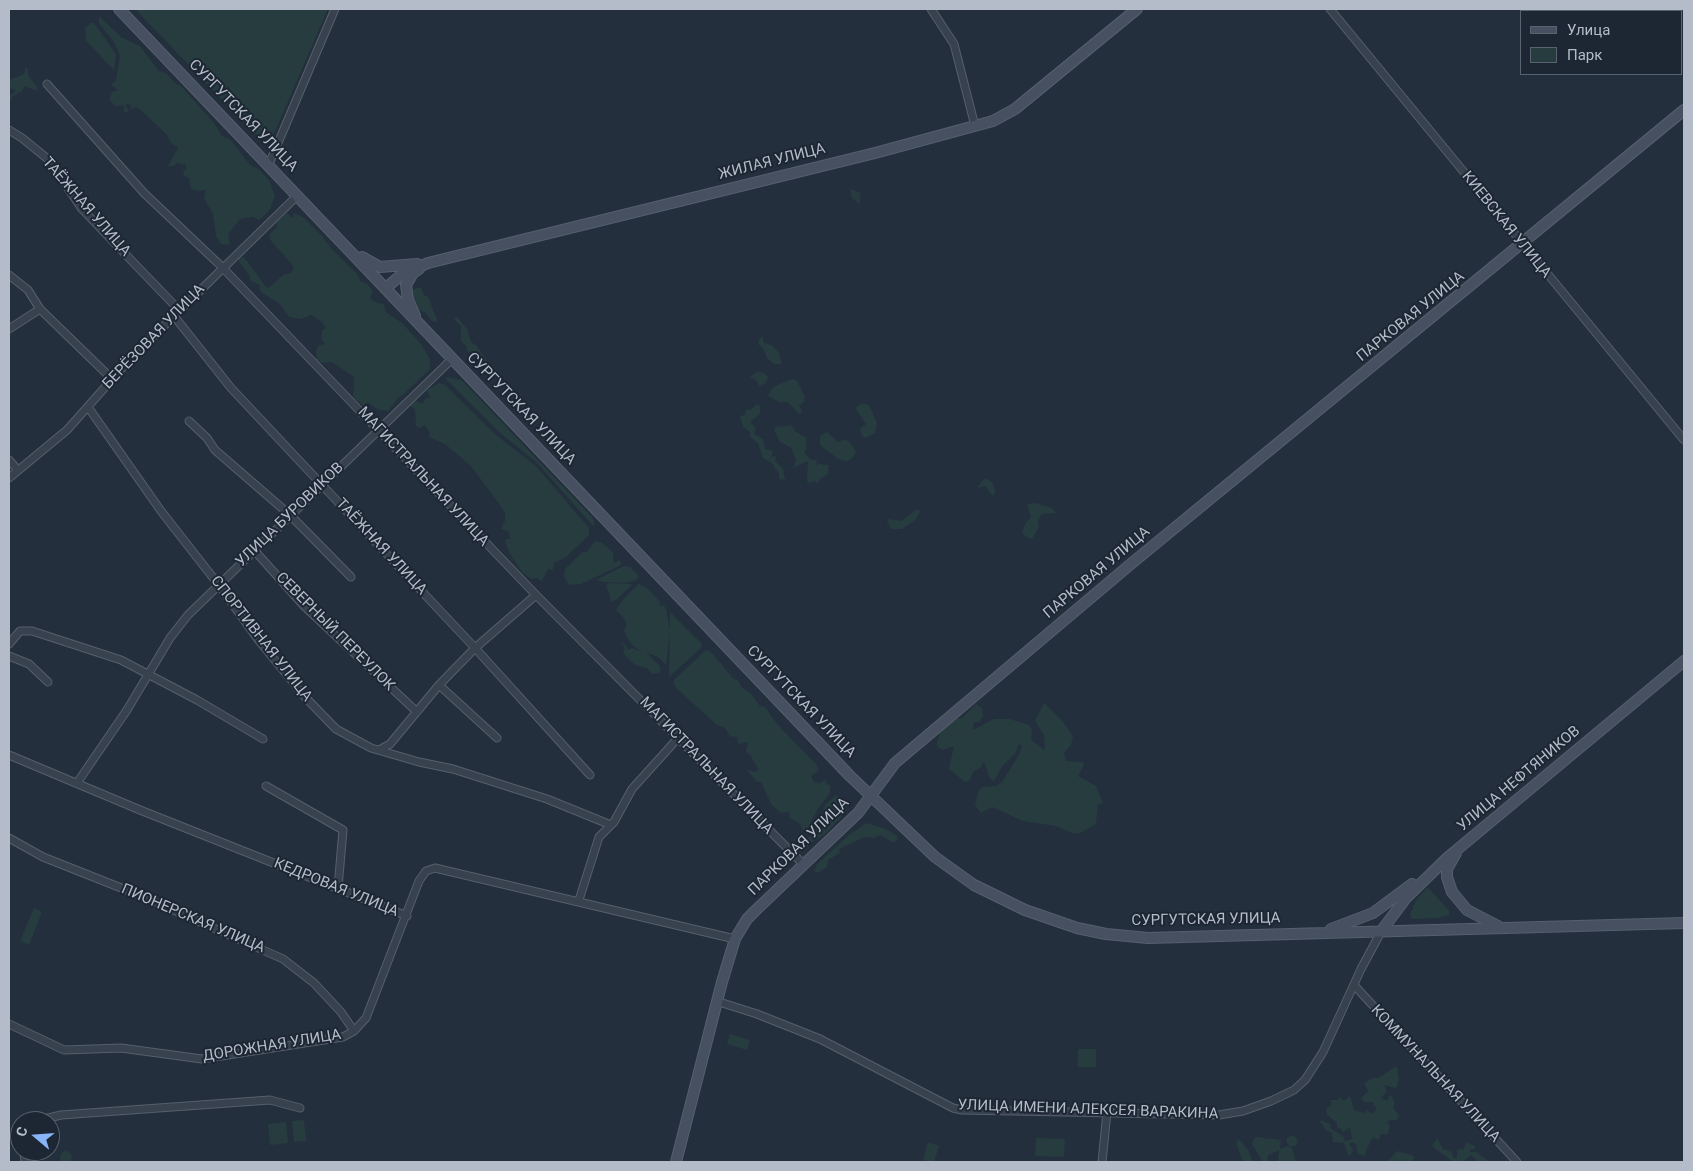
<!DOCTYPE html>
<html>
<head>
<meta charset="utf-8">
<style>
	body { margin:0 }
	#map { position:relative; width:1693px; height:1171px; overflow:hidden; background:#242f3e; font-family:Roboto,sans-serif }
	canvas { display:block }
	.frame { position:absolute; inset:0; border:10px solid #b4bcc9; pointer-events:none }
	.legend { position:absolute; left:1520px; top:10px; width:162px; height:65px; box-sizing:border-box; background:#1d2633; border:1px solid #59626f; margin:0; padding:6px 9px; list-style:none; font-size:15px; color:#b4bcc9 }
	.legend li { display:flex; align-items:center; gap:10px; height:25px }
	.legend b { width:25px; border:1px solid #59626f }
	.north { position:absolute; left:10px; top:1111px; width:50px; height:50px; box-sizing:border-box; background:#1d2633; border:1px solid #59626f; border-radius:50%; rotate:288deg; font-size:14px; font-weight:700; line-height:20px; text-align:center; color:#b4bcc9 }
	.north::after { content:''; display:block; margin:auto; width:18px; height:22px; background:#8ab4f8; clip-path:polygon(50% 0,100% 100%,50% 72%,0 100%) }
</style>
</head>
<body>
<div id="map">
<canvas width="1693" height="1171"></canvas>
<div class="frame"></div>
<ul class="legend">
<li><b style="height:6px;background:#465061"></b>Улица</li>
<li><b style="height:14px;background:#263c3f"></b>Парк</li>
</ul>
<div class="north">С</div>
</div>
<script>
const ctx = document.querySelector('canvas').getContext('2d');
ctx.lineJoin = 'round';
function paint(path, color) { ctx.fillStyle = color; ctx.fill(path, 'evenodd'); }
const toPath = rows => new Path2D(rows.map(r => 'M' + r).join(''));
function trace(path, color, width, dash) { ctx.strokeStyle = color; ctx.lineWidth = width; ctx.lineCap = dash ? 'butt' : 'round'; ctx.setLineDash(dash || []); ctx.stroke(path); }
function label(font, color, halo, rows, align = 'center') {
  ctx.font = font + ' Roboto,sans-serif'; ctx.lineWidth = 4; ctx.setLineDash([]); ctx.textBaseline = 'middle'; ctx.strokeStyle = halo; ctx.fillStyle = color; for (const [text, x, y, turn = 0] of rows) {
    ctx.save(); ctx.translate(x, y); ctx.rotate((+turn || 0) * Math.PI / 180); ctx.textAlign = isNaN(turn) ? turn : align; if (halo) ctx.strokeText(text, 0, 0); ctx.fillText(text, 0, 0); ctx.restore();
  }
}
const green = toPath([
	[135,9,328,9,274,134,258,137],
	[99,16,121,37,140,46,159,71,166,73,176,84,181,86,214,123,222,136,230,139,250,165,259,169,270,182,275,197,269,211,259,220,253,217,240,219,228,234,230,245,221,244,216,236,213,214,204,198,206,190,198,191,191,189,189,178,184,176,183,171,186,170,186,165,177,163,174,166,168,166,178,148,171,143,167,135,141,110,135,107,130,110,131,106,127,103,126,107,129,111,124,113,124,105,116,106,109,100,112,92,118,90,111,85,116,80,120,56,114,42,99,23],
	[91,23,94,23,116,54,114,70,86,41,85,28],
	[25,67,28,69,28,75,37,87,37,91,24,86,22,91,12,97,9,106,9,96,16,91,10,88,9,80,22,75,25,72],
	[850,189,860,193,860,204,852,198],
	[287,213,293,218,294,213,304,218,321,235,331,248,358,275,361,282,368,284,373,292,370,297,371,299,377,303,384,304,386,312,402,323,421,344,430,359,430,369,403,395,400,396,388,411,379,410,367,402,364,406,353,397,354,377,332,362,322,363,317,360,316,351,319,345,325,344,321,339,322,330,326,328,322,322,311,315,301,319,289,317,280,304,261,292,259,285,250,280,250,276,239,262,239,258,244,257,266,287,269,288,283,275,291,273,294,267,291,263,271,241,269,235,277,227,277,222],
	[416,288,421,288,424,295,428,297,438,322,432,321,426,313,417,309,416,303,413,303,411,291],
	[457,317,467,329,471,342,476,345,490,365,489,371,478,362,473,351,467,352,467,347,461,341,461,326,454,319],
	[763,337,763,342,773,346,779,353,782,364,774,364,767,358,763,348,758,344,760,338],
	[757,372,764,373,768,377,766,383,759,386,757,381,750,377],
	[447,377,461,380,475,394,592,517,594,521,594,527,536,462,499,432,446,379],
	[792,379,797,381,805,397,804,402,799,405,802,411,800,414,787,402,779,402,768,396,773,387],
	[439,383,445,385,497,436,536,466,589,528,589,535,566,557,554,563,553,570,548,569,542,581,537,578,531,579,522,572,510,554,505,542,506,539,510,539,509,532,501,529,505,521,505,512,471,466,445,444,429,437,430,433,425,425,419,428,416,426,415,410,409,404,416,401,422,404,426,398,430,398,427,390],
	[862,403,869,405,877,423,875,433,865,438,862,436,860,429,866,424,855,408],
	[757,404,760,406,760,414,750,422,756,428,754,434,763,439,765,449,773,451,771,457,776,456,775,461,783,469,785,480,779,479,779,472,775,469,773,464,763,458,758,443,750,437,750,432,743,427,740,416,745,415,746,409,750,410],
	[778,425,780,427,791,425,796,432,806,437,807,449,804,452,811,460,817,460,816,466,818,464,829,465,828,474,820,479,818,484,814,481,809,483,807,481,808,461,793,468,796,460,794,455,791,448,780,442,774,430],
	[827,432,838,442,846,439,852,445,856,452,851,459,846,461,838,459,820,445,820,436],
	[985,478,993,483,995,492,993,496,985,486,977,488],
	[1036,503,1052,508,1056,513,1042,514,1038,520,1039,527,1032,539,1026,537,1022,532,1026,522,1031,518,1027,504],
	[916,510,921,511,915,520,902,529,891,529,887,521,889,519,901,521],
	[595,541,602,543,613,552,614,563,620,560,621,565,581,584,569,585,564,576,565,569,582,552,587,552],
	[624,566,630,567,639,576,638,578,635,581,625,583,604,582,596,580],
	[610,583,630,584,632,585,617,599,611,602,609,592,606,587,607,584],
	[639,584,648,589,660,602,659,606,663,605,666,608,670,631,670,612,702,644,701,648,669,677,670,632,666,665,658,657,647,653,658,664,661,670,659,673,652,674,647,668,635,665,623,653,625,649,622,643,626,645,628,650,632,648,643,652,633,646,627,637,624,630,627,625,624,618,616,610,625,597],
	[706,650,710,651,734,679,738,680,741,686,751,694,760,706,765,707,777,724,816,764,819,770,811,776,814,782,821,783,826,779,826,784,830,785,830,793,817,810,805,834,800,824,790,818,789,812,781,813,771,804,761,782,757,782,746,769,754,772,759,770,750,755,746,752,748,742,738,744,737,737,730,736,725,728,717,725,676,688,673,682,675,679],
	[1044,703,1063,722,1073,736,1071,745,1064,753,1066,761,1083,762,1084,765,1078,776,1096,786,1103,803,1098,805,1096,824,1080,833,1074,834,1056,826,1023,821,992,807,981,813,975,805,979,790,983,787,996,786,1002,782,1020,753,1022,746,1019,744,1015,754,1003,765,994,781,990,779,984,762,981,767,973,772,970,780,965,782,949,769,954,746,943,750,938,747,937,743,941,729,954,719,962,718,976,704,982,708,983,716,979,722,974,722,973,730,994,719,1010,719,1029,725,1032,730,1031,740,1045,750,1044,735,1035,721],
	[835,796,839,796,846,803,844,814,825,834,812,842,804,851,799,852,811,835,826,804],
	[866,823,886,829,897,836,897,841,892,842,880,835,874,838,865,837,839,849,840,853,828,860,827,867,819,872,814,872,817,864,849,835],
	[1428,887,1449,911,1449,915,1437,918,1411,919,1410,914,1417,899],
	[34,908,42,912,29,945,20,941],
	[730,1034,750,1040,747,1050,727,1044],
	[1078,1049,1096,1049,1096,1067,1078,1067],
	[1395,1067,1397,1067,1399,1080,1396,1088,1384,1085,1387,1091,1381,1098,1387,1101,1389,1096,1392,1096,1395,1103,1393,1107,1399,1116,1397,1120,1390,1120,1387,1122,1390,1126,1388,1134,1380,1134,1379,1140,1374,1138,1371,1140,1364,1156,1358,1154,1356,1144,1352,1142,1349,1144,1353,1149,1351,1156,1348,1155,1344,1143,1333,1142,1332,1133,1326,1130,1319,1120,1331,1124,1330,1128,1343,1136,1345,1141,1352,1139,1350,1128,1342,1133,1342,1129,1337,1128,1337,1123,1327,1115,1326,1109,1332,1104,1330,1100,1339,1100,1338,1096,1344,1101,1350,1096,1354,1110,1365,1113,1367,1110,1372,1114,1377,1108,1373,1105,1374,1102,1364,1102,1361,1098,1368,1091,1364,1083,1373,1078,1378,1078],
	[304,1120,306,1141,294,1142,292,1121],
	[286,1122,288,1143,270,1145,268,1124],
	'1286.5 1141a5.5 5.5 0 1 1 11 0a5.5 5.5 0 1 1-11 0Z',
	[1257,1137,1281,1140,1280,1149,1287,1146,1292,1148,1296,1162,1278,1162,1279,1150,1269,1155,1267,1158,1268,1162,1263,1162,1252,1144,1254,1138],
	[1036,1138,1065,1139,1064,1157,1035,1156],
	[1437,1138,1443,1149,1452,1152,1453,1158,1457,1158,1457,1150,1464,1149,1466,1142,1475,1146,1475,1149,1470,1149,1470,1152,1476,1152,1490,1162,1479,1162,1471,1155,1463,1162,1453,1162,1432,1146],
	[1239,1139,1248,1150,1253,1162,1244,1162,1242,1159,1236,1143],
	[928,1142,939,1146,934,1162,923,1160],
	'60 1157a6 6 0 1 1 12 0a6 6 0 1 1-12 0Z',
	[1397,1151,1412,1155,1415,1158,1410,1162,1383,1162,1389,1160]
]);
const street = toPath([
	[931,9,954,44,975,126],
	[1330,9,1684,440],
	[47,84,144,193,222,267,536,595,804,865],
	[9,130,22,138,49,160,82,209,179,310],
	[269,164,335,9],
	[9,275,28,290,40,309,112,379],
	[174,316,231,388,475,648,590,775],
	[9,329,40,309],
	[88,407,161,511,218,584,260,642,305,697,336,729,371,748,419,762,453,769,547,799,611,825],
	[189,421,207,438,215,450,290,515,351,577],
	[9,460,18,470],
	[9,478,67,430,131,358,298,195],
	[254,550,304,606,417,712],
	[9,644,20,631,32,631,121,660,197,700,263,739],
	[9,656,29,664,48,682],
	[439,685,497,738],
	[379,750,390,744,439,685,475,648,536,595],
	[9,755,140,810,407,916],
	[77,783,127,710,170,638,188,615,452,359],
	[266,786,343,830,338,888],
	[9,838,43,857,144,897,283,959,314,983,341,1012,354,1031],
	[579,900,599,837,614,822,632,789,678,738],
	[1354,985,1517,1162],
	[716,1001,757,1014,820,1039,953,1108,962,1110,1219,1115,1243,1111,1271,1101,1294,1090,1305,1080,1323,1052,1361,969,1382,930],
	[9,1024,64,1050,121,1048,202,1059,343,1037,354,1031,366,1018,419,881,426,871,435,868,735,939],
	[36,1121,61,1115,270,1100,300,1108],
	[24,1151,25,1162],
	[1102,1162,1107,1112]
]);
const secondary = toPath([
	[119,9,850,776,935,857,974,885,1025,910,1077,928,1106,934,1148,938,1684,923],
	[362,257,380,267,417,264],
	[386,288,401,275,428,263,875,153,993,121,1015,109,1137,9],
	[415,316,408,300,406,285,413,273,419,269],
	[1456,853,1447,869,1447,877,1452,892,1467,910,1498,926],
	[1331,929,1373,913,1412,884],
	[1382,930,1406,898,1447,858,1684,661],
	[676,1162,722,982,735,939,747,919,757,909,858,813,895,763,1132,563,1684,110]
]);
const streetNames = [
	["СУРГУТСКАЯ УЛИЦА",243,116,46],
	["ЖИЛАЯ УЛИЦА",772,162,-14],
	["ТАЁЖНАЯ УЛИЦА",86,207,49],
	["КИЕВСКАЯ УЛИЦА",1506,225,51],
	["ПАРКОВАЯ УЛИЦА",1411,317,-39],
	["БЕРЁЗОВАЯ УЛИЦА",154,337,-46],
	["СУРГУТСКАЯ УЛИЦА",521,409,46],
	["МАГИСТРАЛЬНАЯ УЛИЦА",423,477,47],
	["УЛИЦА БУРОВИКОВ",290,515,-44],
	["ТАЁЖНАЯ УЛИЦА",381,547,47],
	["ПАРКОВАЯ УЛИЦА",1097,573,-40],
	["СЕВЕРНЫЙ ПЕРЕУЛОК",335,632,45],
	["СПОРТИВНАЯ УЛИЦА",261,639,52],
	["СУРГУТСКАЯ УЛИЦА",801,702,46],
	["МАГИСТРАЛЬНАЯ УЛИЦА",706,766,46],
	["УЛИЦА НЕФТЯНИКОВ",1519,779,-40],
	["ПАРКОВАЯ УЛИЦА",799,847,-44],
	["КЕДРОВАЯ УЛИЦА",336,888,22],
	["ПИОНЕРСКАЯ УЛИЦА",193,919,23],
	["СУРГУТСКАЯ УЛИЦА",1206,920,-1],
	["ДОРОЖНАЯ УЛИЦА",272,1046,-9],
	["КОММУНАЛЬНАЯ УЛИЦА",1435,1074,47],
	["УЛИЦА ИМЕНИ АЛЕКСЕЯ ВАРАКИНА",1088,1110,2]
];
paint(green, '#263c3f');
trace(street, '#565f6c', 9);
trace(secondary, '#565f6c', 12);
trace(street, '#38414e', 7);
trace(secondary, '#465061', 10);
label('15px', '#b4bcc9', '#1d2633', streetNames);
</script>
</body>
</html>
